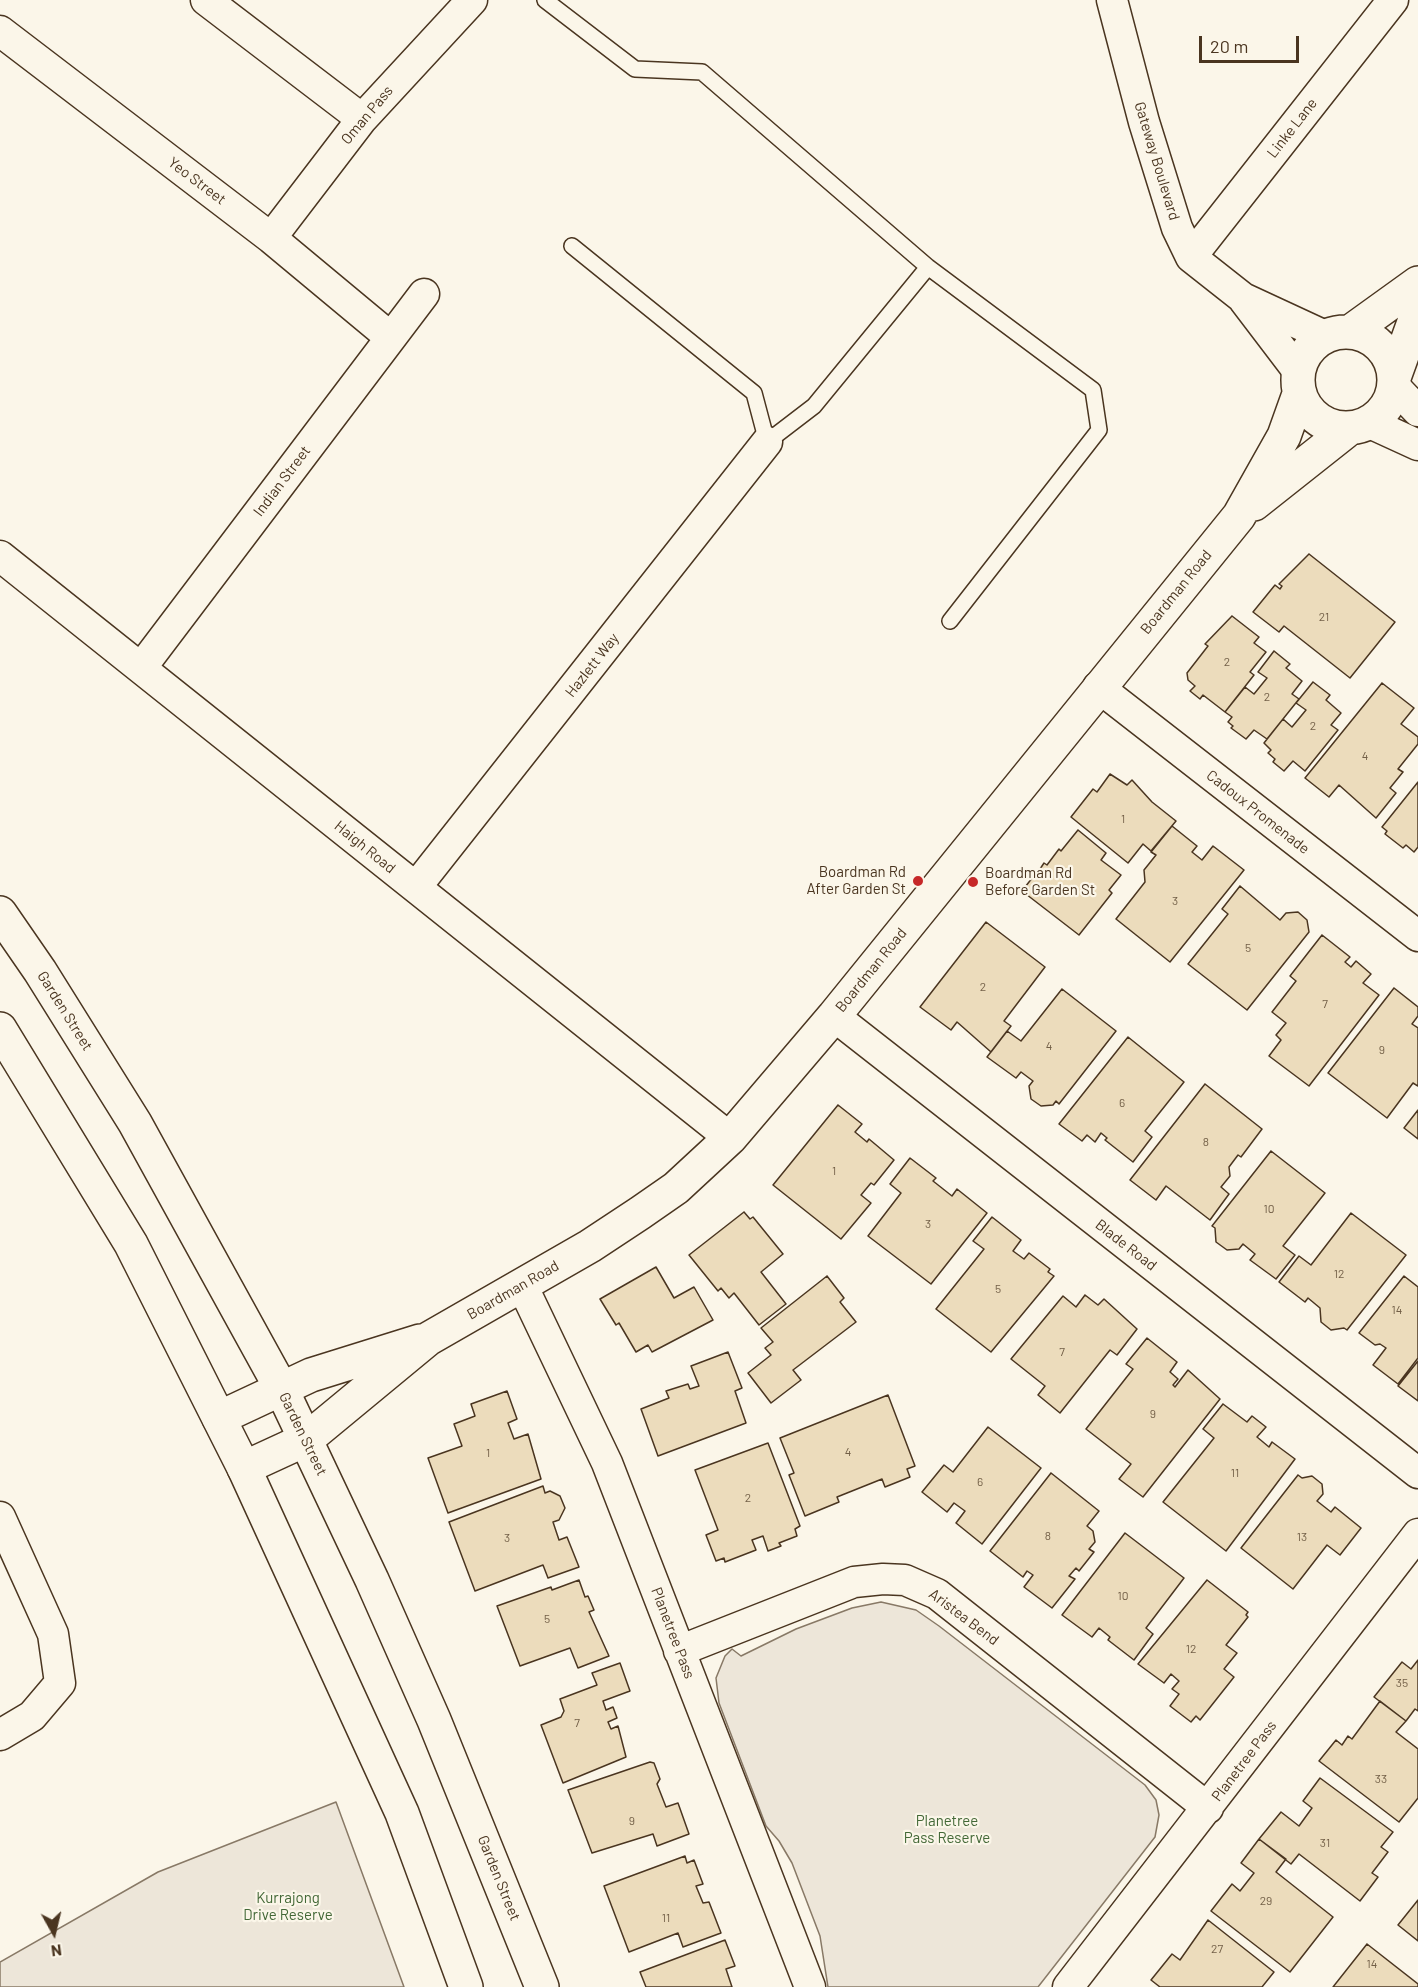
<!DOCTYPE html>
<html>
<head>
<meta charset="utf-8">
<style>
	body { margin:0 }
	#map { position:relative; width:1418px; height:1987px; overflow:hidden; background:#fbf6e9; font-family:Barlow,sans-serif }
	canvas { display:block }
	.north { position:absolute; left:24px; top:1903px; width:60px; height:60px; -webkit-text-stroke:4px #fbf6e9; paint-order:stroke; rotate:172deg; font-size:16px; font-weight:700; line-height:24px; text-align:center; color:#4a3520 }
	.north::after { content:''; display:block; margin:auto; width:21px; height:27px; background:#4a3520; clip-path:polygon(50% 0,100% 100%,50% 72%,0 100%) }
	.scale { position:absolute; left:1199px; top:36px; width:100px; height:27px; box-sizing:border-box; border:3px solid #4a3520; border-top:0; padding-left:8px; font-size:18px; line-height:21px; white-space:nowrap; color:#4a3520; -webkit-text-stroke:4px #fbf6e9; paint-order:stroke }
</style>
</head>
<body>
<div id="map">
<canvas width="1418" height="1987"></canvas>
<div class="north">N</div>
<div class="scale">20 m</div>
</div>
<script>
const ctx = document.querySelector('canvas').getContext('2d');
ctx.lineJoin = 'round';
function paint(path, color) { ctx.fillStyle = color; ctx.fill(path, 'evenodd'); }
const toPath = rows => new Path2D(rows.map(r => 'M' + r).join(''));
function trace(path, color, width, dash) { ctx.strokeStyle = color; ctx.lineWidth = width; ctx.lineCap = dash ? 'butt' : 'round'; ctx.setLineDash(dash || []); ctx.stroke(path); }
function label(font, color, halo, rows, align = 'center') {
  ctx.font = font + ' Barlow,sans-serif'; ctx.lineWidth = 4.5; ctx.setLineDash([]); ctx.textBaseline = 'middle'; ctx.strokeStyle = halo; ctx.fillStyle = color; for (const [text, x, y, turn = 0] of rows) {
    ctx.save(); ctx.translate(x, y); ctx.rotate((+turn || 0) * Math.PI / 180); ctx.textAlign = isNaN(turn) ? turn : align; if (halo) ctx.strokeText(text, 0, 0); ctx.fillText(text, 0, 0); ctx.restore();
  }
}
const green = toPath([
	[881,1602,916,1610,939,1626,1145,1785,1156,1800,1159,1815,1155,1837,1038,1987,828,1987,820,1936,792,1863,779,1841,766,1826,719,1703,716,1678,725,1656,732,1649,741,1656,796,1629,852,1608,881,1602],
	[336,1802,404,1987,0,1987,0,1962,158,1872,336,1802]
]);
const building = toPath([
	[1309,554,1395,622,1350,678,1284,626,1279,632,1253,612,1275,585,1280,589,1282,586,1279,584,1309,554],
	[1232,616,1259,637,1254,643,1266,652,1250,672,1254,675,1225,712,1203,695,1200,699,1190,691,1195,686,1188,680,1187,673,1208,646,1205,644,1232,616],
	[1274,651,1290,664,1286,668,1302,681,1292,694,1299,699,1267,739,1254,730,1246,739,1231,728,1233,726,1228,722,1232,717,1225,712,1245,687,1254,694,1267,678,1258,672,1274,651],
	[1313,682,1330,695,1326,700,1341,713,1331,725,1338,730,1305,771,1293,761,1284,771,1273,762,1275,759,1268,753,1271,750,1264,743,1283,719,1292,727,1306,710,1296,703,1313,682],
	[1382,683,1414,708,1401,724,1418,737,1418,744,1398,769,1403,772,1390,788,1396,793,1376,818,1339,785,1329,797,1305,778,1382,683],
	[1110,774,1127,785,1132,780,1152,802,1176,821,1151,851,1143,844,1128,863,1071,817,1093,789,1097,792,1110,774],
	[1418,782,1418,847,1414,852,1406,845,1403,848,1385,834,1387,831,1382,827,1418,782],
	[1172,826,1197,846,1192,852,1202,860,1213,846,1244,870,1170,962,1116,919,1145,882,1144,870,1156,855,1151,852,1172,826],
	[1078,830,1106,853,1101,860,1121,875,1109,890,1112,893,1079,935,1022,891,1036,873,1039,876,1041,873,1038,872,1044,863,1047,865,1059,849,1061,851,1078,830],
	[1240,886,1280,920,1286,913,1298,912,1307,920,1309,932,1247,1010,1188,964,1228,914,1222,909,1240,886],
	[986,922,1045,967,1004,1021,1011,1026,991,1052,957,1022,951,1030,920,1007,986,922],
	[1322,935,1350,957,1345,962,1351,967,1356,961,1371,974,1363,983,1379,995,1309,1086,1269,1056,1281,1040,1276,1035,1286,1023,1272,1012,1296,981,1290,976,1322,935],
	[1394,988,1418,1007,1418,1016,1412,1024,1418,1028,1418,1086,1413,1083,1387,1118,1328,1073,1394,988],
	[1062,989,1116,1031,1059,1104,1056,1101,1053,1105,1041,1106,1031,1099,1029,1086,1033,1081,1021,1072,1016,1078,987,1057,1007,1031,1021,1041,1062,989],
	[1128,1037,1184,1082,1145,1131,1152,1137,1133,1162,1105,1140,1107,1138,1101,1133,1095,1142,1087,1135,1082,1141,1059,1124,1128,1037],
	[1205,1084,1262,1129,1241,1157,1238,1155,1229,1167,1230,1176,1221,1187,1229,1194,1210,1220,1166,1186,1156,1200,1130,1180,1205,1084],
	[838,1105,862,1124,855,1132,867,1142,869,1139,894,1160,874,1185,871,1183,861,1195,871,1203,841,1239,773,1185,838,1105],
	[1418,1110,1418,1139,1404,1128,1418,1110],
	[1271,1151,1325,1193,1283,1246,1295,1255,1276,1279,1250,1260,1255,1254,1243,1244,1239,1249,1227,1250,1216,1242,1215,1228,1212,1226,1271,1151],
	[910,1158,936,1178,933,1181,952,1196,957,1189,987,1213,931,1284,868,1236,901,1193,890,1184,910,1158],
	[744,1212,750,1219,753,1217,783,1254,761,1272,786,1304,759,1325,734,1293,729,1298,721,1288,718,1291,689,1255,744,1212],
	[1351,1213,1406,1255,1347,1330,1344,1328,1331,1330,1321,1322,1320,1308,1308,1298,1305,1302,1279,1282,1299,1256,1311,1265,1351,1213],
	[992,1217,1021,1240,1013,1251,1024,1259,1029,1253,1050,1269,1048,1272,1054,1276,991,1352,936,1309,984,1249,973,1241,992,1217],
	[656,1267,674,1298,694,1287,713,1320,652,1352,648,1345,636,1352,619,1323,616,1325,600,1299,656,1267],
	[827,1276,844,1298,840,1302,856,1322,793,1370,801,1380,771,1403,748,1373,771,1355,765,1348,773,1342,761,1328,827,1276],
	[1404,1276,1418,1287,1418,1358,1398,1384,1373,1365,1386,1348,1380,1344,1375,1345,1359,1333,1404,1276],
	[1085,1295,1098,1305,1104,1299,1137,1329,1117,1355,1110,1350,1060,1413,1038,1395,1045,1386,1011,1359,1063,1296,1076,1307,1085,1295],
	[1147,1338,1177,1362,1170,1372,1178,1379,1173,1385,1175,1387,1188,1370,1220,1399,1143,1497,1119,1479,1131,1464,1086,1429,1133,1369,1126,1364,1147,1338],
	[728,1352,742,1388,735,1391,746,1423,658,1456,641,1409,669,1398,666,1391,688,1384,690,1389,699,1386,691,1366,728,1352],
	[1418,1361,1418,1401,1398,1386,1418,1361],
	[507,1391,517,1419,508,1423,514,1439,528,1434,541,1479,448,1513,428,1458,462,1446,454,1424,475,1416,471,1404,507,1391],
	[888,1395,915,1466,907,1469,910,1477,885,1487,882,1479,837,1497,839,1502,805,1516,789,1475,794,1473,780,1438,888,1395],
	[1223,1404,1247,1422,1252,1416,1266,1427,1257,1437,1269,1447,1272,1442,1295,1459,1226,1551,1163,1502,1214,1438,1203,1429,1223,1404],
	[988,1427,1041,1468,982,1544,956,1523,965,1511,954,1503,947,1512,922,1492,944,1465,953,1472,988,1427],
	[768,1443,800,1526,795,1529,797,1536,779,1543,781,1546,768,1551,763,1536,752,1540,756,1550,725,1562,724,1558,716,1561,706,1535,718,1530,695,1470,768,1443],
	[1051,1473,1099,1511,1087,1526,1093,1531,1095,1542,1089,1549,1094,1552,1079,1571,1076,1568,1069,1576,1075,1579,1052,1608,1024,1587,1033,1575,1027,1571,1023,1577,990,1551,1051,1473],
	[1298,1475,1302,1478,1312,1476,1322,1484,1323,1494,1317,1501,1331,1512,1335,1507,1361,1528,1340,1555,1327,1545,1293,1589,1241,1548,1298,1475],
	[543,1486,545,1493,550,1491,560,1496,565,1508,559,1520,553,1522,559,1540,567,1537,579,1567,548,1578,543,1565,475,1591,449,1522,543,1486],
	[1125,1533,1184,1578,1146,1628,1153,1634,1134,1660,1108,1640,1110,1637,1099,1628,1092,1637,1062,1615,1125,1533],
	[579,1580,585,1597,588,1596,594,1610,589,1612,609,1656,578,1668,570,1648,520,1666,497,1606,551,1587,552,1590,579,1580],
	[1207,1580,1248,1612,1246,1615,1248,1617,1226,1645,1237,1653,1224,1669,1234,1677,1200,1720,1196,1716,1191,1722,1170,1706,1179,1694,1172,1689,1179,1681,1171,1674,1164,1683,1138,1664,1207,1580],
	[1418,1660,1418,1711,1415,1709,1406,1721,1374,1697,1402,1662,1411,1669,1418,1660],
	[620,1663,630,1691,603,1701,606,1710,613,1707,617,1718,608,1722,611,1729,618,1726,626,1757,563,1783,541,1725,561,1717,564,1711,560,1699,597,1685,592,1673,620,1663],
	[1380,1701,1406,1721,1396,1732,1418,1749,1418,1798,1399,1822,1319,1761,1336,1740,1342,1745,1348,1736,1352,1739,1380,1701],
	[650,1762,654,1763,660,1779,657,1784,666,1807,678,1803,689,1834,657,1846,653,1834,592,1853,568,1790,650,1762],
	[1320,1778,1393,1832,1381,1847,1388,1852,1372,1873,1378,1877,1360,1901,1299,1854,1291,1864,1259,1839,1281,1812,1299,1826,1312,1808,1303,1801,1320,1778],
	[1259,1839,1286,1859,1276,1872,1333,1917,1290,1972,1211,1911,1232,1884,1240,1891,1254,1873,1241,1863,1259,1839],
	[685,1856,687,1863,694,1860,703,1884,696,1886,703,1903,709,1902,721,1933,683,1947,678,1933,629,1952,604,1886,685,1856],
	[1418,1900,1418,1941,1398,1925,1418,1900],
	[1208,1920,1274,1972,1262,1987,1160,1987,1151,1980,1172,1954,1180,1960,1208,1920],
	[725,1940,735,1966,726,1969,732,1987,646,1987,640,1972,725,1940],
	[1367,1944,1418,1984,1418,1987,1333,1987,1367,1944]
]);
const lane = toPath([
	[545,0,635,69,702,72,928,267,1093,390,1099,430,950,621],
	[572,246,754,393,767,442,814,406,928,267]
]);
const street = toPath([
	[206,0,362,119],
	[1112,0,1144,122,1177,228,1191,257,1243,298,1325,336],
	[0,31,271,238,390,337],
	[271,238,362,119,472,0],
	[1191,257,1393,0],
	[1244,300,1298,371],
	[1394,386,1418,411],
	[1370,423,1418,445],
	[0,556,730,1138],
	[141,668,424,294],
	[1098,687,1418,936],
	[416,887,767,442],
	[834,1016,1418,1473],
	[522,1285,607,1463,810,1987],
	[0,1517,53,1634,60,1683,32,1716,0,1735],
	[679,1651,854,1582,883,1579,905,1580,937,1594,1208,1808],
	[1068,1987,1418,1534]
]);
const secondary = toPath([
	'1298 380a48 48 0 1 1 96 0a48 48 0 1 1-96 0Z',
	[1350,332,1418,283],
	[1395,375,1418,311],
	[1254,504,1350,428],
	[219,1418,311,1375,420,1341],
	[244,1468,307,1439,428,1339,590,1246,640,1213,676,1188,730,1138,834,1016,1239,516,1284,436,1299,394]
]);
const primary = toPath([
	[0,913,40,971,135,1123,281,1388,372,1580,434,1720,542,1987],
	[0,1029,131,1244,244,1468,402,1813,466,1987]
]);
const markers = [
	[918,881,6,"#c62828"],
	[973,882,6,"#c62828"]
];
const numberNames = [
	["21",1324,617],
	["2",1227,662],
	["2",1267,697],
	["2",1313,726],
	["4",1365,756],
	["1",1123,819],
	["3",1175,901],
	["5",1248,948],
	["2",983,987],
	["7",1325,1004],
	["4",1049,1046],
	["9",1382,1050],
	["6",1122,1103],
	["8",1206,1142],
	["1",834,1171],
	["10",1269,1209],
	["3",928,1224],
	["12",1339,1274],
	["5",998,1289],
	["14",1397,1310],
	["7",1062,1352],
	["9",1153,1414],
	["4",848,1452],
	["1",488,1453],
	["11",1235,1473],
	["6",980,1482],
	["2",748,1498],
	["8",1048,1536],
	["13",1302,1537],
	["3",507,1538],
	["10",1123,1596],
	["5",547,1619],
	["12",1191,1649],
	["35",1402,1683],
	["7",577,1723],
	["33",1381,1779],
	["9",632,1821],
	["31",1325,1843],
	["29",1266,1901],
	["11",666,1918],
	["27",1217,1949],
	["14",1372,1964]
];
const streetNames = [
	["Oman Pass",367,115,-50],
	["Linke Lane",1292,128,-52],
	["Gateway Boulevard",1157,161,73],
	["Yeo Street",197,181,37],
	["Indian Street",282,481,-53],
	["Boardman Road",1176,592,-51],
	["Hazlett Way",592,665,-52],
	["Cadoux Promenade",1258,812,38],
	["Haigh Road",365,847,39],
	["Boardman Road",871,970,-51],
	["Garden Street",65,1011,58],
	["Blade Road",1126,1245,38],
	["Boardman Road",513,1290,-30],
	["Garden Street",303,1434,64],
	["Aristea Bend",964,1617,37],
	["Planetree Pass",673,1633,69],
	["Planetree Pass",1244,1761,-53],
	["Garden Street",499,1878,68]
];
const poiNames = [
	["Boardman Rd",906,872],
	["After Garden St",906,889],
	["Boardman Rd",985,873,"left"],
	["Before Garden St",985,890,"left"]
];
const parkNames = [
	["Planetree",947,1821],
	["Pass Reserve",947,1838],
	["Kurrajong",288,1898],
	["Drive Reserve",288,1915]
];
paint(green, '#ede6d9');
trace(green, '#887966', 1.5);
paint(building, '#ecdcbc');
trace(building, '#4a3520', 1.5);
trace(lane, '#4a3520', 18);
trace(street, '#4a3520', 33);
trace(secondary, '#4a3520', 36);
trace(primary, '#4a3520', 36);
trace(lane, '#fbf6e9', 15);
trace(street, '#fbf6e9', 30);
trace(secondary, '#fbf6e9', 33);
trace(primary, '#fbf6e9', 33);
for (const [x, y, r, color] of markers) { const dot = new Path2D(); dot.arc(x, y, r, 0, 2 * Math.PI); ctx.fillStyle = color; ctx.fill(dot); trace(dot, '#fbf6e9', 2); }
label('12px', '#725f47', null, numberNames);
label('15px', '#4a3520', '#fbf6e9', streetNames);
label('15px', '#4a3520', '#fbf6e9', poiNames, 'right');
label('15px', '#436837', '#fbf6e9', parkNames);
</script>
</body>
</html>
